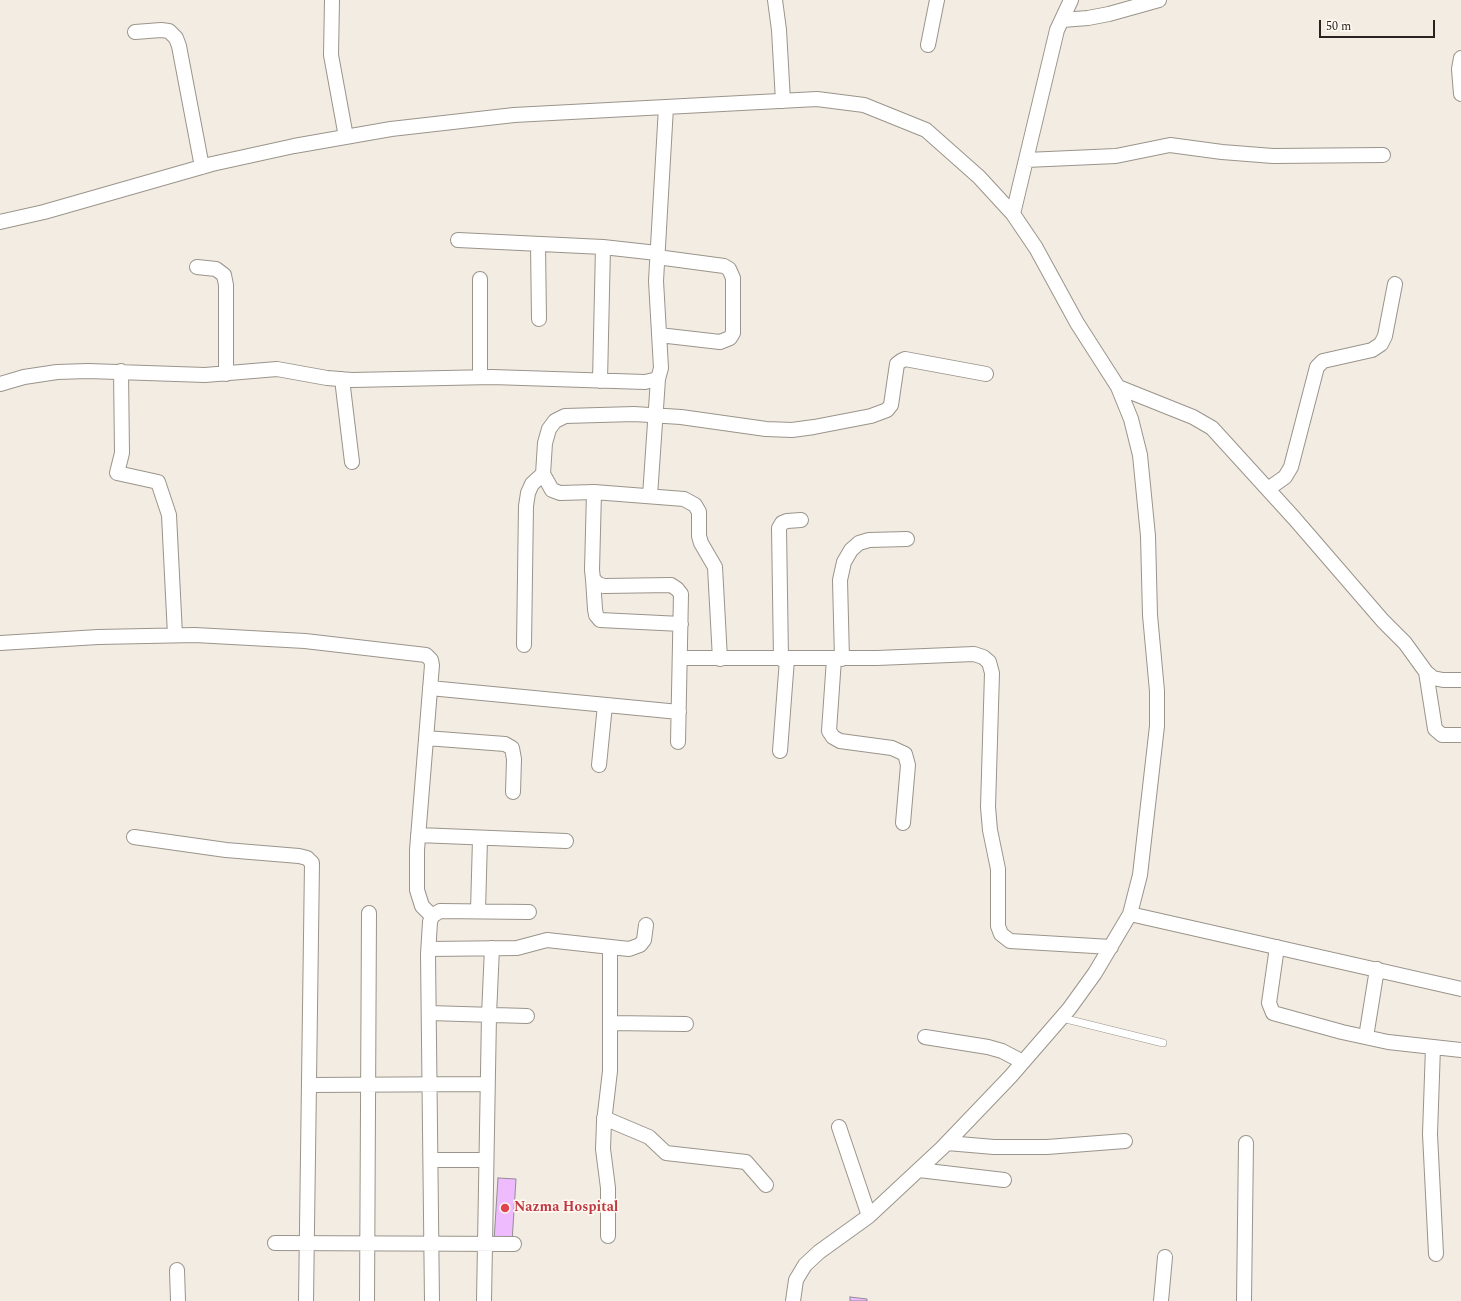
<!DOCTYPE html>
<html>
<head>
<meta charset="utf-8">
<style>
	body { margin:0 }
	#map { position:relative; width:1461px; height:1301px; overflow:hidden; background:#f3ece2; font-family:Spectral,serif }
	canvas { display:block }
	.scale { position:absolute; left:1319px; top:20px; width:116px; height:18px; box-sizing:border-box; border:2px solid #262320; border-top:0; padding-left:5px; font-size:12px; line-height:14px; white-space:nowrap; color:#262320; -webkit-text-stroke:3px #fff9f1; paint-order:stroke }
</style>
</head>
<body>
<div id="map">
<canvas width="1461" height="1301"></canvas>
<div class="scale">50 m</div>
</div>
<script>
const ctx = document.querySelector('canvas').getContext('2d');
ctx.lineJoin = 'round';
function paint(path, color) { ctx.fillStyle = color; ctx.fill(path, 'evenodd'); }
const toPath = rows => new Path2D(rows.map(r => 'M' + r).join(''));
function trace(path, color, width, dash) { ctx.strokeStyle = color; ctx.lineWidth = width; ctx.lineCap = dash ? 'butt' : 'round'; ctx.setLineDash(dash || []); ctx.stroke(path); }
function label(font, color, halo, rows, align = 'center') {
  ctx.font = font + ' Spectral,serif'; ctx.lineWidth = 3; ctx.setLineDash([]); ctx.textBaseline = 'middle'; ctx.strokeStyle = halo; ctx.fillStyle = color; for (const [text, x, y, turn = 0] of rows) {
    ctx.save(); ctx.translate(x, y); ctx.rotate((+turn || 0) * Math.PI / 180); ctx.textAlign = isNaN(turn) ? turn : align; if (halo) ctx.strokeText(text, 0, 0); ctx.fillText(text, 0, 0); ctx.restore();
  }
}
const building = toPath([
	[498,1178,516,1179,512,1242,494,1241,498,1178],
	[850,1297,867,1299,867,1301,850,1301,850,1297]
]);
const service = toPath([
	[1062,1018,1163,1043]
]);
const minor = toPath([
	[332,0,331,55,346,137],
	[775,0,779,30,783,101],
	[1062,20,1088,18,1109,14,1159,0],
	[135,32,161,30,169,31,176,38,179,46,202,167],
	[928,45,937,0],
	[1461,58,1459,69,1461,94],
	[1026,160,1116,156,1170,145,1222,152,1273,156,1383,155],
	[1013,214,1057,30,1071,0],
	[0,222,44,212,212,164,294,146,391,129,514,115,817,99,864,105,926,130,979,177,1013,214,1036,248,1077,323,1118,387,1131,419,1140,455,1148,536,1150,615,1157,691,1157,726,1140,875,1130,914,1095,973,1069,1009,1010,1077,942,1148,869,1216,819,1252,805,1265,796,1280,793,1301],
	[458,240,603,247,657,253],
	[538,245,539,319],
	[657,257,724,266,729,269,733,278,733,333,730,338,720,342,659,335],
	[197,267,216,269,224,275,226,285,226,374],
	[480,279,480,377],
	[121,371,122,453,117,473,158,482,169,515,175,635],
	[342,379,352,462],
	[600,381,603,247],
	[0,384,24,377,57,372,88,371,205,375,277,369,327,378,352,380,492,377,645,382,658,379,661,368,656,281,666,107],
	[1118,387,1193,417,1212,428,1294,518,1383,621,1405,643,1426,672,1433,678,1443,680,1461,680],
	[1268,489,1285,477,1291,467,1317,367,1323,361,1372,350,1381,344,1385,336,1395,284],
	[594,492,592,570,593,579,598,584,604,586,671,585,677,589,681,594,678,742],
	[650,496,658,379],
	[593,579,595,609,596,615,600,620,681,624],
	[0,643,98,637,195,635,305,641,426,655,431,660,432,665,417,850,417,890,422,906,432,916],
	[524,645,526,506,528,493,532,484,543,474],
	[681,658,877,658,974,654,983,657,989,662,992,673,988,807,990,830,998,869,998,926,1001,934,1010,941,1111,947],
	[720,659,715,567,701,543,699,536,699,512,695,505,684,499,594,492,560,493,552,490,543,474,545,443,549,429,555,421,565,416,634,414,681,417,766,429,792,430,814,427,871,416,887,410,891,405,897,364,901,361,905,359,986,374],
	[781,659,779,528,782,523,787,521,801,520],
	[834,659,829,731,833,737,840,741,892,748,905,754,908,765,903,823],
	[842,659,840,580,844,562,851,550,859,543,869,540,907,539],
	[1426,672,1435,729,1442,735,1461,735],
	[430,688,679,712],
	[426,738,505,744,512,748,514,759,513,792],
	[780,751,787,659],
	[599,765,605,705],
	[418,835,566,841],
	[134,837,226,850,299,856,307,858,312,863,306,1301],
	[478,911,480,839],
	[1130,914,1461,989],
	[1277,947,1269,1003,1273,1013,1342,1032,1388,1042,1461,1050],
	[429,949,517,948,547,940,629,949,640,945,644,940,646,925],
	[429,1013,527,1016],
	[610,1023,686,1024],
	[925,1037,988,1047,1002,1051,1023,1062],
	[1366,1037,1377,969],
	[1433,1047,1430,1134,1436,1254],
	[310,1085,487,1084],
	[604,1118,649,1137,666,1153,746,1162,766,1185],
	[839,1127,869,1216],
	[947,1143,994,1147,1047,1147,1125,1141],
	[432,1160,486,1160],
	[919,1170,1004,1180],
	[608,1236,608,1188,603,1149,604,1122,610,1071,610,947],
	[275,1243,514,1244],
	[177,1270,178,1301],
	[367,1301,369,913],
	[432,1301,428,954,430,922,432,916,440,911,529,912],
	[484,1301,489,1015,492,948],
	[1161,1301,1165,1257],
	[1244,1301,1246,1143]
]);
const markers = [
	[505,1208,5,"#e0444e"]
];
const healthNames = [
	["Nazma Hospital",514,1208]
];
paint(building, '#eebcfe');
trace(building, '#928b94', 1);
trace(service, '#9a948b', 8);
trace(minor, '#9a948b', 16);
trace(service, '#fff', 7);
trace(minor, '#fff', 14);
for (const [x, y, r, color] of markers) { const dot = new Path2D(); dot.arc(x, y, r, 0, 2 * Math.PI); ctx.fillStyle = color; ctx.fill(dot); trace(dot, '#fff9f1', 1.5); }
label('bold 14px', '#be3a42', '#fff9f1', healthNames, 'left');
</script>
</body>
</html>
